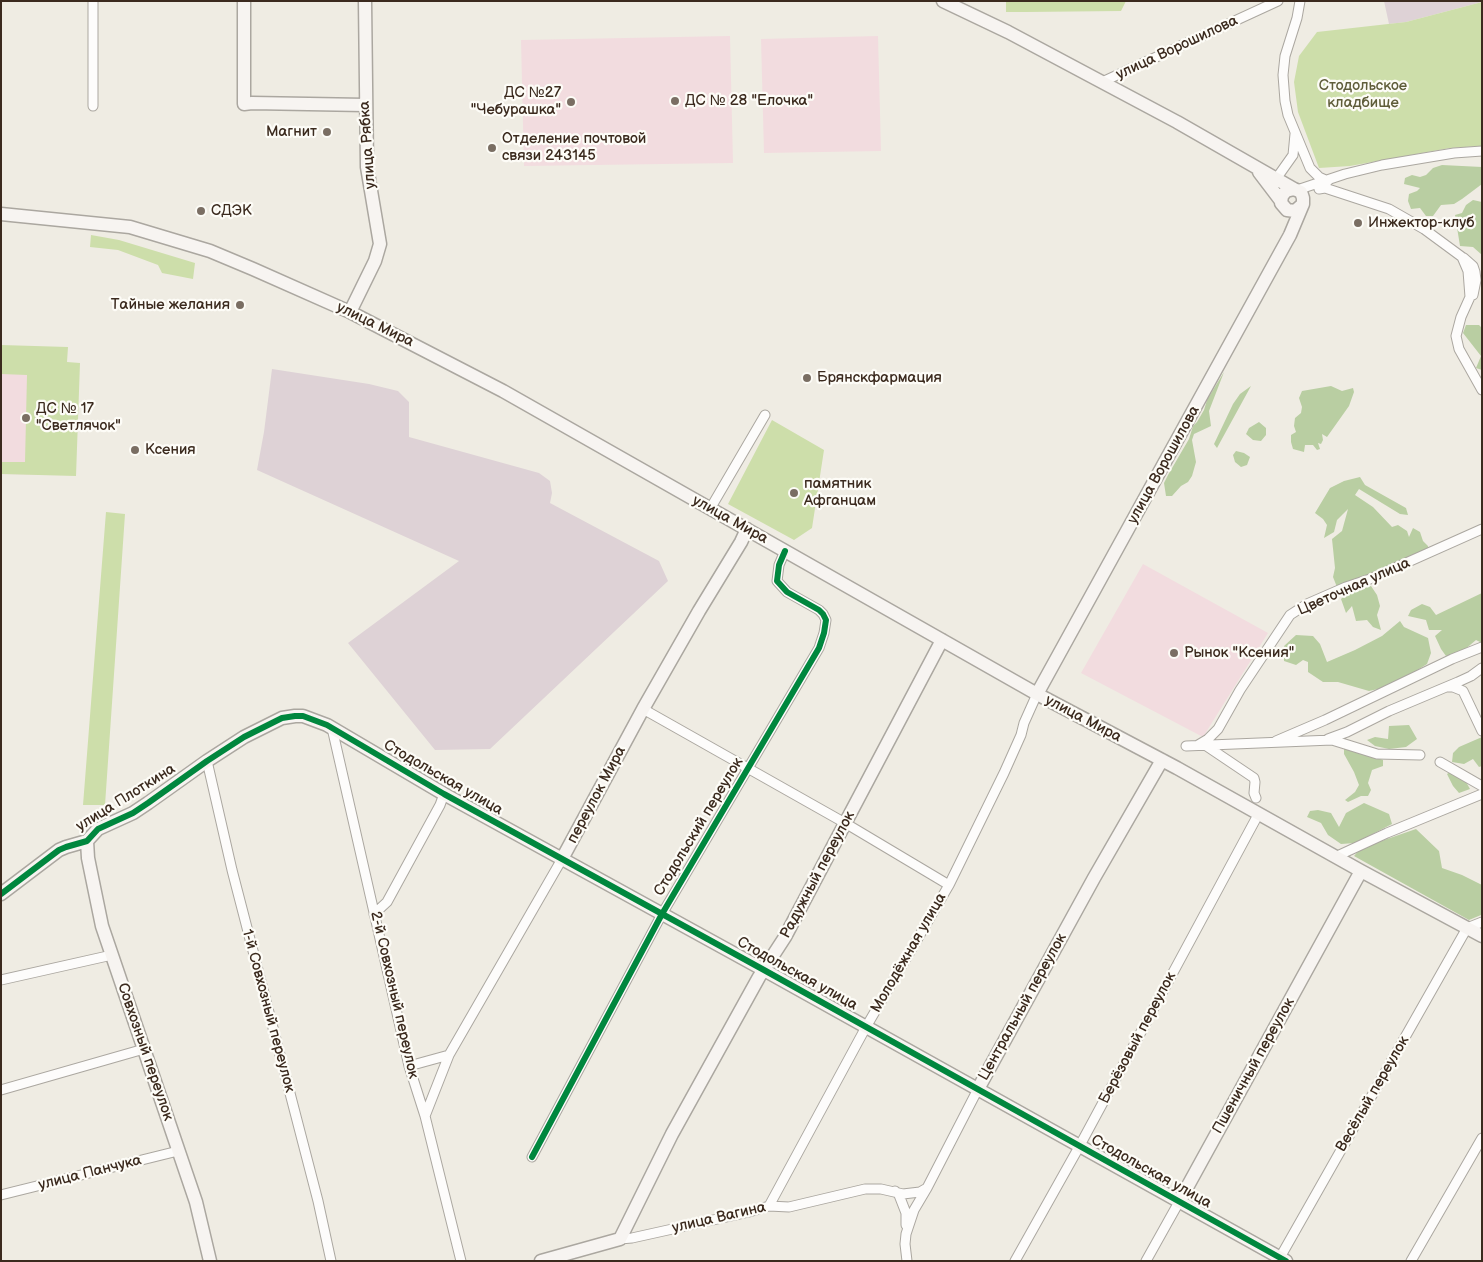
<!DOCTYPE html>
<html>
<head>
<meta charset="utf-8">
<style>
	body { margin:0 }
	#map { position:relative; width:1483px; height:1262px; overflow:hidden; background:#efece3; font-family:"Balsamiq Sans",sans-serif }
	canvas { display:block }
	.frame { position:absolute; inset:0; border:2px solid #3b2a1e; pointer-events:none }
</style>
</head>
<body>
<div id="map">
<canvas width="1483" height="1262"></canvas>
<div class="frame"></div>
</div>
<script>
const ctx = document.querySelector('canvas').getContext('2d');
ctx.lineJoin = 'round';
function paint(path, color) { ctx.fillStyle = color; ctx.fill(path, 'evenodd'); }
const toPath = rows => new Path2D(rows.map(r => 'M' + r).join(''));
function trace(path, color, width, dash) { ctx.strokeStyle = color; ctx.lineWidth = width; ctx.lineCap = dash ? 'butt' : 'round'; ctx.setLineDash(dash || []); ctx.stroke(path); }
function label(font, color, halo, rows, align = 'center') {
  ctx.font = font + ' "Balsamiq Sans",sans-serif'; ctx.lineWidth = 4.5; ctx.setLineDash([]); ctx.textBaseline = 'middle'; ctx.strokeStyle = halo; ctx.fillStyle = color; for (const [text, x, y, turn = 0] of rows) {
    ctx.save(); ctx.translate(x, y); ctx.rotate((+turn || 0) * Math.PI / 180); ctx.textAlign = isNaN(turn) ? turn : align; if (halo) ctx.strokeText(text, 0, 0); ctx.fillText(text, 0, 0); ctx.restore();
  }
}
const built = toPath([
	[730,36,733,163,524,166,521,40],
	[878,36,881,151,764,153,761,39],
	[1,361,50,363,52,475,1,474],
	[1143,564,1268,633,1203,737,1081,673]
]);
const industrial = toPath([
	[1384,1,1482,1,1482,2,1406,22,1389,24],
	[272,369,369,384,398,391,409,402,409,437,539,473,550,481,552,493,550,503,659,561,668,581,490,749,435,750,348,643,459,561,257,470,264,432]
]);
const green = toPath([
	[1006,1,1126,1,1121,11,1026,12,1006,12],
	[1482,2,1482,146,1450,148,1350,166,1319,168,1298,112,1294,82,1299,56,1317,32,1406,22],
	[91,235,119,240,195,263,193,279,162,273,158,265,118,250,90,247],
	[1,345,68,347,67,362,80,363,76,476,1,474,1,462,25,462,27,375,1,374],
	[772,420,824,450,812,528,794,540,728,504],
	[106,512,125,514,105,805,83,805]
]);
const forest = toPath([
	[1442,165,1482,167,1482,184,1462,199,1454,204,1441,205,1433,216,1426,216,1420,208,1411,209,1408,201,1409,194,1417,191,1420,188,1404,184,1405,178,1412,175,1420,177,1426,175,1433,168],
	[1473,200,1482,202,1482,255,1473,247,1460,246,1455,215,1462,213,1466,205],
	[1466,325,1479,325,1482,328,1482,370,1476,368,1481,356,1463,333],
	[1224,372,1209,411,1211,426,1194,434,1192,440,1196,462,1192,476,1188,482,1181,486,1172,496,1166,496,1164,483,1168,475,1189,439,1193,426,1197,422,1204,410,1207,400],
	[1251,386,1217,448,1214,444,1233,404,1240,394],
	[1331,386,1342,391,1353,388,1354,392,1349,406,1327,437,1322,434,1323,440,1321,444,1318,443,1320,449,1317,450,1313,445,1305,445,1304,452,1293,449,1291,442,1291,435,1296,432,1294,426,1295,418,1301,413,1302,407,1299,398,1302,391],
	[1259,422,1266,428,1266,435,1261,441,1253,440,1246,434,1249,428],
	[1236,451,1244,453,1250,457,1247,465,1241,467,1235,462,1233,455],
	[1360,477,1365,485,1406,508,1408,515,1400,514,1359,489,1355,495,1373,507,1392,527,1398,525,1407,531,1409,537,1413,528,1420,532,1423,541,1428,546,1428,551,1391,568,1337,587,1333,577,1335,568,1332,539,1342,531,1348,509,1337,520,1334,532,1324,538,1327,525,1323,519,1315,513,1330,488,1344,481],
	[1371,586,1377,595,1380,606,1377,615,1381,630,1373,627,1367,620,1356,621,1352,606,1346,613,1341,599,1346,594],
	[1482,593,1482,643,1476,640,1463,651,1446,656,1441,649,1435,636,1442,630,1429,630,1426,620,1408,616,1411,610,1422,604,1430,607,1436,615],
	[1400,621,1404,627,1428,638,1431,653,1427,664,1392,686,1369,691,1338,682,1323,682,1308,672,1308,662,1303,660,1296,665,1284,661,1284,646,1296,635,1313,636,1320,644,1327,662,1355,650,1382,636],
	[1409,725,1417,739,1406,747,1389,749,1375,746,1367,740,1375,737,1388,739,1389,726],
	[1482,737,1482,766,1479,767,1473,759,1464,764,1452,762,1453,753,1459,747],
	[1344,746,1383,760,1383,766,1372,770,1368,783,1371,790,1368,796,1361,796,1348,802,1345,800,1355,792,1359,785,1354,772,1344,754],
	[1450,772,1465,780,1470,789,1459,793,1453,786,1447,774],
	[1364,803,1389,814,1392,824,1355,843,1341,844,1328,835,1321,823,1307,817,1310,811,1318,810,1331,813,1339,827,1346,813],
	[1416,829,1439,851,1442,868,1462,875,1482,885,1481,915,1469,920,1354,856,1361,848]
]);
const street = toPath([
	[1300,1,1297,18,1285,56,1283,75,1285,101,1288,115,1310,168,1319,177,1328,181],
	[1102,82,1278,1],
	[93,106,93,1],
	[1276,179,1293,155,1295,134],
	[1319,189,1325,188,1389,209,1424,229,1462,257,1468,271,1470,297,1461,317,1456,336,1459,349,1482,390],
	[1297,190,1345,174,1382,165,1454,153,1482,151],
	[1464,258,1473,266,1475,272,1476,280,1473,295],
	[710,509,765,415],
	[1449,687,1453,687,1463,691,1482,731],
	[643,709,845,823,949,885],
	[332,728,409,1066,425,1116,461,1261],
	[1328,739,1347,732,1389,711,1458,682,1471,676,1482,668],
	[1276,741,1325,720,1452,659,1482,647],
	[1198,745,1208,739,1218,729,1240,690,1290,615,1307,604,1346,587,1370,579,1482,529],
	[1205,745,1254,778,1255,782,1254,793,1256,798],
	[1186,746,1332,740,1377,754,1420,755],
	[207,761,232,870,318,1201,331,1261],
	[1440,762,1482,786],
	[1335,857,1387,833,1482,794],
	[374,914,387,902,440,805,444,794],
	[1,980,112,955],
	[409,1066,449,1055],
	[1,1090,144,1049],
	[425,1116,449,1055,562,859],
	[532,1157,662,914,819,648,824,633,826,620,823,614,819,610,787,592,777,581,779,565,785,551],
	[895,1191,899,1195,906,1213,906,1225],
	[1,1195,178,1151],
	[769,1206,866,1027,949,885,1004,773,1021,735,1024,723,1037,694],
	[620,1239,632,1238,749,1212,769,1206,789,1207,865,1189,881,1189,903,1194,920,1192,927,1188],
	[907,1261,905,1244,906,1234,914,1210,927,1188,978,1089],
	[1015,1261,1079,1147,1259,813],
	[1146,1261,1179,1202],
	[1278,1261,1467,928,1482,922],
	[1411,1261,1482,1138]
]);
const secondary = toPath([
	[244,1,244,104,252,103,365,105],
	[943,1,1008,32,1177,122,1294,189],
	[1259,172,1281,201],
	[1,214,130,227,210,251,253,269,350,312,503,391,1037,694,1177,768,1361,871,1482,936],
	[350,312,375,261,380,244,367,167,365,1],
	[1037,694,1290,235,1303,204,1303,198,1301,192,1294,189,1286,191,1282,196,1281,203,1287,210,1295,211,1303,204],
	[87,841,88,858,102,926,196,1202,210,1261],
	[562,859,643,709,699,611,741,542,747,529],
	[1,894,59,850,66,847,87,841,98,829,133,813,148,803,207,761,244,737,282,718,295,716,303,716,327,725,444,794,764,970,1286,1261],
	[978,1089,1094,878,1162,760],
	[1179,1202,1361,871],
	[541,1261,620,1239,672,1134,759,977,785,937,942,640]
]);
const cycleway = toPath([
	[1,894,59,850,66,847,87,841,98,829,133,813,148,803,207,761,244,737,282,718,295,716,303,716,327,725,444,794,764,970,1286,1261],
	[532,1157,662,914,819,648,824,633,826,620,823,614,819,610,787,592,777,581,779,565,785,551]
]);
const markers = [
	[675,101,5,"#7a6e63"],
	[571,102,5,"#7a6e63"],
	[327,132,5,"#7a6e63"],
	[492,148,5,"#7a6e63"],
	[201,211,5,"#7a6e63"],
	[1358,223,5,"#7a6e63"],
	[240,305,5,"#7a6e63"],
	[807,378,5,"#7a6e63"],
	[26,418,5,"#7a6e63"],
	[135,450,5,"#7a6e63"],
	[794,493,5,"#7a6e63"],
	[1174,653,5,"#7a6e63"]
];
const streetNames = [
	["улица Ворошилова",1177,48,-25],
	["улица Рябка",368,145,-94],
	["улица Мира",375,325,26],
	["улица Ворошилова",1164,465,-61],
	["улица Мира",730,520,29],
	["Цветочная улица",1354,587,-24],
	["улица Мира",1083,719,28],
	["Стодольская улица",443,778,30],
	["переулок Мира",597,795,-62],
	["улица Плоткина",126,798,-32],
	["Стодольский переулок",699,827,-59],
	["Радужный переулок",818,875,-62],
	["Молодёжная улица",909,953,-60],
	["Стодольская улица",797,974,29],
	["2-й Совхозный переулок",394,995,77],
	["Центральный переулок",1023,1007,-61],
	["1-й Совхозный переулок",268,1011,75],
	["Берёзовый переулок",1138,1038,-62],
	["Совхозный переулок",145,1052,71],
	["Пшеничный переулок",1254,1066,-61],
	["Весёлый переулок",1373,1094,-60],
	["Стодольская улица",1151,1172,29],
	["улица Панчука",90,1173,-14],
	["улица Вагина",719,1218,-13]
];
const parkNames = [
	["Стодольское",1363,86],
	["кладбище",1363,103]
];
const poiNames = [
	["ДС №27",561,93,"right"],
	["\"Чебурашка\"",561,110,"right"],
	["ДС № 28 \"Елочка\"",685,101],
	["Магнит",317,132,"right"],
	["Отделение почтовой",502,139],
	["связи 243145",502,156],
	["СДЭК",211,211],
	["Инжектор-клуб",1368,223],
	["Тайные желания",230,305,"right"],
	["Брянскфармация",817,378],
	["ДС № 17",36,409],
	["\"Светлячок\"",36,426],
	["Ксения",145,450],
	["памятник",804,484],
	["Афганцам",804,501],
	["Рынок \"Ксения\"",1184,653]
];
paint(built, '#f2dcdf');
paint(industrial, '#ded2d6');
paint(green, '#cddeaa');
paint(forest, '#b9cea2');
trace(street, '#aba7a0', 11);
trace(secondary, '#aba7a0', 15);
trace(street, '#fdfcfb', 9);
trace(secondary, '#f7f4f1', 12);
trace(cycleway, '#00873e', 6);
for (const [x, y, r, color] of markers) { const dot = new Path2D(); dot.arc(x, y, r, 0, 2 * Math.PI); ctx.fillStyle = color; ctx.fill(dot); trace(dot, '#fdfcf7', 2); }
label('15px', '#3b2a1e', '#fdfcf7', streetNames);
label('15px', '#5f5d3a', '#fdfcf7', parkNames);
label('15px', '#3b2a1e', '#fdfcf7', poiNames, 'left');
</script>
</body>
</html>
